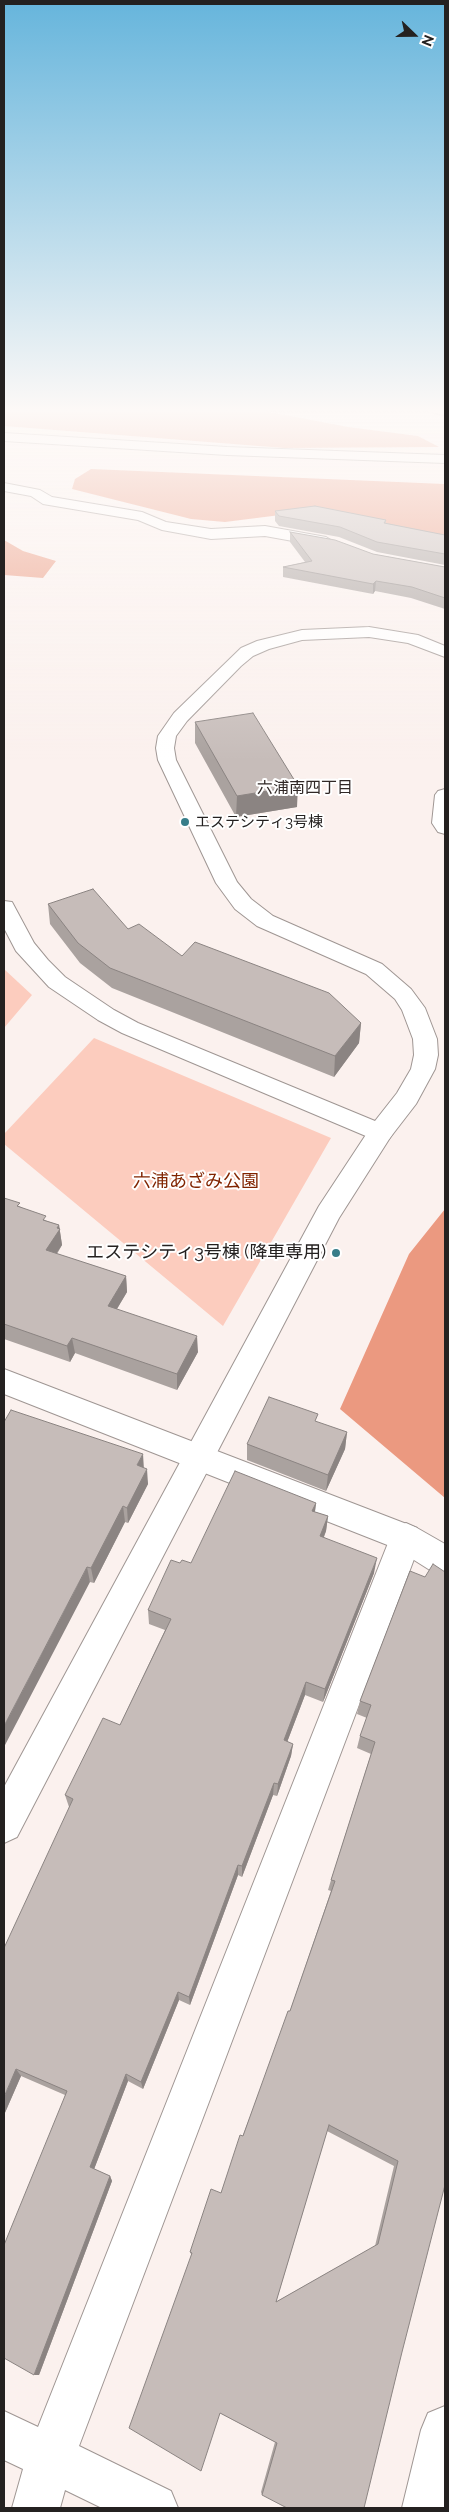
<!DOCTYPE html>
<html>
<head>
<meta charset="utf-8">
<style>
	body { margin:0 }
	#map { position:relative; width:449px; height:2512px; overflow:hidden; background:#fbf1ee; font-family:Raleway,sans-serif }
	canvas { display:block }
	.frame { position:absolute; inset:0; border:5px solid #242120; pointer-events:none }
	.north { position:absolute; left:389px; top:10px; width:50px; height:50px; -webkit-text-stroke:4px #fff; paint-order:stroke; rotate:112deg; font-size:14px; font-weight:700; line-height:20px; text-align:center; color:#242120 }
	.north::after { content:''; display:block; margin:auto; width:18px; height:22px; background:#242120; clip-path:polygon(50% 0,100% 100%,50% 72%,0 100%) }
</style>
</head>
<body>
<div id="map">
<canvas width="449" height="2512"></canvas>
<div class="frame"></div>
<div class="north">N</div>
</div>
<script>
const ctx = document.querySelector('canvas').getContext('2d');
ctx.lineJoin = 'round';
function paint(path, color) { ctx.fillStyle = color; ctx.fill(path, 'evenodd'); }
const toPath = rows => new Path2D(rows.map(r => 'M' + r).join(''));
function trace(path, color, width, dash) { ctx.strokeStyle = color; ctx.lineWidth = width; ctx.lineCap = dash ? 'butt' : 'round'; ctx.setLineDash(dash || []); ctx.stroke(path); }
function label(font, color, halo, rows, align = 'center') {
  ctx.font = font + ' Raleway,"Noto Sans JP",sans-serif'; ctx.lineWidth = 4; ctx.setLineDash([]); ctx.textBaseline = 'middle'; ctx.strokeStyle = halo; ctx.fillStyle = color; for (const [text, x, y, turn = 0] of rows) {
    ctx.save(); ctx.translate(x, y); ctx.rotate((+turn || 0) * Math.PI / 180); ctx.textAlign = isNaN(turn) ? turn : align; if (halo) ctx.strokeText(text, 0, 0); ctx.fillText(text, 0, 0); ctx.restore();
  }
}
const green = toPath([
	[4,969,32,995,4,1028],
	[94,1038,331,1138,223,1326,4,1144,4,1134]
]);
const forest = toPath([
	[4,409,253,409,348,427,418,436,439,447,284,448,4,426],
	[91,469,445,484,445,538,312,511,225,522,191,519,72,489,75,479],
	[4,540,23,551,56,561,43,578,4,575],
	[445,1209,445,1498,340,1409,409,1254]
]);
const lane = toPath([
	[430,409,445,409,445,415,432,412,430,409]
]);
const street = toPath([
	[4,483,40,490,52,497,142,512,166,522,211,529,265,526,326,537,334,542,326,547,265,536,211,539,162,530,138,520,43,504,31,496,4,491,4,483],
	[380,1124,389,1127,393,1133,339,1218,17,1837,4,1843,4,1787,319,1206,371,1127,380,1124],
	[406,1523,417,1528,422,1538,79,2446,171,2491,178,2508,102,2508,65,2490,60,2508,12,2508,23,2469,4,2460,4,2411,38,2427,390,1538,395,1528,406,1523]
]);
const secondary = toPath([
	[369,627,418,635,445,646,445,657,408,643,369,637,302,640,269,649,253,656,241,666,187,721,176,736,174,748,176,760,237,882,251,899,273,916,382,964,411,989,425,1008,437,1039,438,1055,435,1069,416,1104,389,1139,380,1142,122,1033,98,1020,49,987,16,951,4,928,4,901,12,902,34,943,48,960,65,977,114,1010,138,1023,375,1121,397,1093,411,1069,414,1055,413,1039,402,1010,395,999,366,974,257,926,235,909,216,883,158,760,156,748,158,736,174,713,241,648,257,641,302,630,369,627],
	[445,789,445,834,438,832,432,823,435,795,438,791,445,789],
	[4,1369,417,1528,445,1544,445,1576,433,1572,395,1548,4,1394,4,1369],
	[445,2406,445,2508,402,2508,421,2430,428,2413,445,2406]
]);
const highway = toPath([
	[4,433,227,447,445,455,445,463,227,455,4,441,4,433]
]);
const wall = toPath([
	[275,511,386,520,386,523,445,535,445,565,377,552,339,537,279,526,275,521],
	[290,532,373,554,445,567,445,609,411,598,375,591,373,594,283,577,283,567,305,562,290,542],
	[195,722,297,807,236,817,195,743],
	[48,904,128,929,182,956,361,1023,359,1043,334,1077,112,988,80,963,50,924],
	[4,1198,47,1221,59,1225,62,1245,57,1254,126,1276,127,1292,117,1309,198,1352,177,1390,75,1353,70,1362,4,1339],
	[4,1422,144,1468,148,1484,128,1523,125,1522,94,1583,90,1582],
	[347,1432,345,1449,326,1491,247,1460,247,1444],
	[316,1503,315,1512,328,1516,326,1531,324,1537,374,1573,323,1702,305,1695,287,1742,293,1744,291,1756,277,1796,273,1795,242,1877,238,1875,190,2005,179,2000,143,2089,128,2081,94,2169,110,2176,112,2181,39,2375,65,2095,21,2076,4,2115,69,1807,65,1795,120,1725,165,1630,149,1624,148,1610,180,1563,191,1563],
	[410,1571,445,2185,262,2495,261,2492,275,2442,220,2413,192,2256,190,2252,221,2193,290,2011,331,1891,328,1890,331,1880,371,1754,357,1748,360,1736,367,1718,357,1714,360,1701],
	[327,2131,394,2166,375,2246,276,2302]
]);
const shadedWall = toPath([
	[376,581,375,591,373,594,373,584],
	[298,786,297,807,236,817,237,796],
	[361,1023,359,1043,334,1077,335,1056],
	[59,1225,62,1245,48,1266,46,1250],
	[126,1276,127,1292,109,1322,108,1306],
	[197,1336,198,1352,177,1390,177,1374],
	[72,1338,75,1353,70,1362,67,1346],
	[347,1432,345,1449,326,1491,328,1475],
	[143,1454,144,1470,137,1465],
	[147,1469,148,1484,128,1523,127,1508],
	[316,1503,314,1518,312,1511],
	[123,1506,125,1522,94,1583,91,1568],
	[328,1516,326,1531,318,1551,320,1536],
	[377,1558,374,1573,323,1702,325,1689],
	[87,1567,90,1582,4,1747,4,1726],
	[306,1682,305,1695,283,1753,284,1740],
	[293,1744,291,1756,277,1796,278,1784],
	[274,1783,273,1795,242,1877,242,1866],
	[238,1865,238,1875,190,2005,189,1997],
	[178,1992,179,2000,143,2089,141,2082],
	[16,2069,21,2076,4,2115,4,2097],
	[126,2074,128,2081,93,2172,90,2167],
	[110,2176,112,2181,39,2375,34,2375]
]);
const building = toPath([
	[315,506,386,520,384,523,445,535,445,554,377,542,340,527,279,516,275,511,315,506],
	[290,532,335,540,373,554,445,567,445,598,412,587,376,581,373,584,283,567,312,561,290,532],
	[253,713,298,786,237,796,195,722,253,713],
	[93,889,128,929,139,924,182,956,195,942,329,993,361,1023,335,1056,110,968,78,943,48,904,93,889],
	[4,1198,20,1203,17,1206,46,1216,43,1220,59,1225,57,1228,60,1229,46,1250,126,1276,108,1306,197,1336,177,1374,72,1338,67,1346,4,1324,4,1198],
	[269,1397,318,1414,315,1421,347,1432,328,1475,247,1444,269,1397],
	[11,1410,143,1454,137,1465,147,1469,127,1508,123,1506,91,1568,87,1567,4,1726,4,1422,11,1410],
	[235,1471,316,1503,312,1511,328,1516,320,1536,377,1558,325,1689,306,1682,284,1740,293,1744,278,1784,274,1783,242,1866,238,1865,189,1997,178,1992,141,2082,126,2074,90,2167,110,2176,34,2375,4,2358,4,2245,67,2091,16,2069,4,2097,4,1948,73,1799,65,1795,103,1718,120,1725,171,1619,148,1610,171,1560,180,1563,182,1560,191,1563,235,1471],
	[433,1564,445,1572,445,2185,402,2352,364,2508,287,2508,262,2495,277,2443,220,2413,201,2471,129,2428,192,2253,190,2252,211,2189,221,2193,240,2135,243,2136,288,2011,290,2011,335,1881,331,1880,375,1742,360,1736,371,1705,360,1701,410,1571,425,1577,433,1564],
	[329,2125,398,2161,378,2244,276,2302,329,2125]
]);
const markers = [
	[185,822,5,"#377d89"],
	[336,1253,5,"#377d89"]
];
const farPoinames = [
	["エステシティ3号棟",195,822]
];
const farNeighbourhoodnames = [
	["六浦南四丁目",305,788]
];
const parkNames = [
	["六浦あざみ公園",196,1182]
];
const poiNames = [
	["エステシティ3号棟 (降車専用)",326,1253]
];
paint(green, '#fcccbe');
paint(forest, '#eb9980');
trace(lane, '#9f9693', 3);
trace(street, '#9f9693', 2);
trace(secondary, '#9f9693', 2);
trace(highway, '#9f9693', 2);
paint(lane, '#fff');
paint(street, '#fff');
paint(secondary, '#fff');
paint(highway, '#fff');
paint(wall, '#aaa29f');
paint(shadedWall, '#8b8482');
paint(building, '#c6bcb9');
trace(building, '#8b8482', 1);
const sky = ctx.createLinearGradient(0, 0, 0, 761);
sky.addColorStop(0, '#66b5dc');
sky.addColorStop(0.54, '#fdf9f7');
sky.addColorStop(1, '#fdf9f700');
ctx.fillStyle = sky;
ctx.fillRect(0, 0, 449, 761);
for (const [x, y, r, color] of markers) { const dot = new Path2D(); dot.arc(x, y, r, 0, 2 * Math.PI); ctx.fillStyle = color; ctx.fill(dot); trace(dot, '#fff', 2); }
label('15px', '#242120', '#fff', farPoinames, 'left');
label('16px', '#302826', '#fff', farNeighbourhoodnames);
label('18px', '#812400', '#fff', parkNames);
label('18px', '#242120', '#fff', poiNames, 'right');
</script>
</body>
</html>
